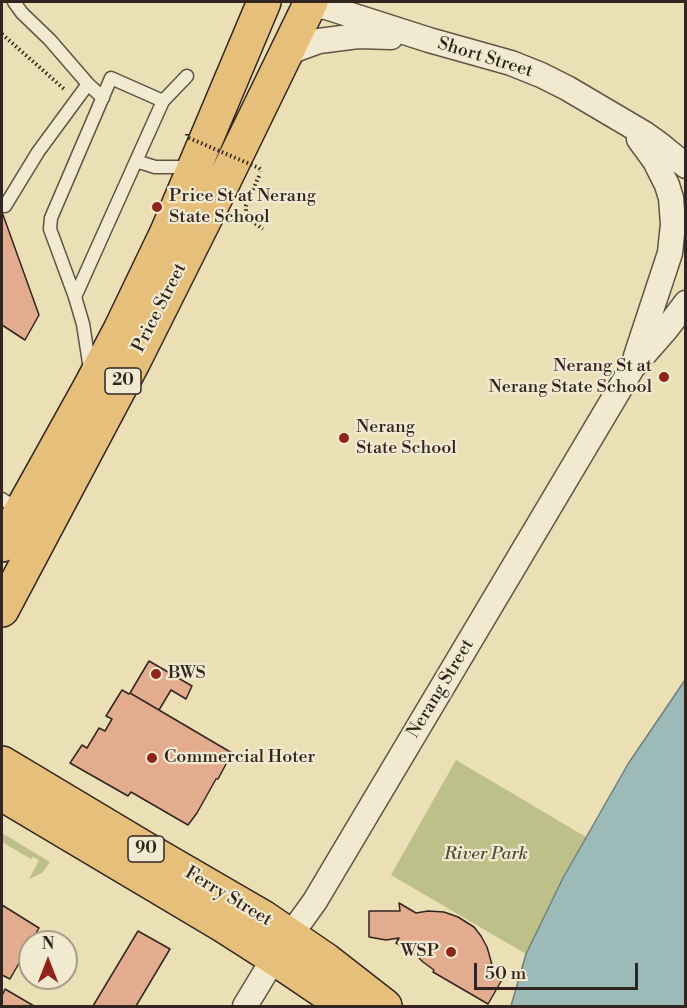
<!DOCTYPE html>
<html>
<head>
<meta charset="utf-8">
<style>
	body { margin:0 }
	#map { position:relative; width:687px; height:1008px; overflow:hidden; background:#ebdfb6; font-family:"Libre Bodoni",serif }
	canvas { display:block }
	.frame { position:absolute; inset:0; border:3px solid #322520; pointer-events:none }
	.north { position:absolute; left:18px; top:930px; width:60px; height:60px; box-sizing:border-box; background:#f2ead0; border:2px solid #a59b8a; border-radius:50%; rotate:0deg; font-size:16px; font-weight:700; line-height:24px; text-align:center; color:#322520 }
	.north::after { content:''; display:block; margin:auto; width:21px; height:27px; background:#8f2418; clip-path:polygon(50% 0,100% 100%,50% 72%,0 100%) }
	.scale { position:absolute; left:474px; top:963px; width:164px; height:27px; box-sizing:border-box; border:3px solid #322520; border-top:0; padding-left:8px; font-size:18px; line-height:21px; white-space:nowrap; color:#322520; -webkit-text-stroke:4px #f2ead0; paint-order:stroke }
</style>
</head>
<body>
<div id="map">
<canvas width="687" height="1008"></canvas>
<div class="frame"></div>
<div class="north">N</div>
<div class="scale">50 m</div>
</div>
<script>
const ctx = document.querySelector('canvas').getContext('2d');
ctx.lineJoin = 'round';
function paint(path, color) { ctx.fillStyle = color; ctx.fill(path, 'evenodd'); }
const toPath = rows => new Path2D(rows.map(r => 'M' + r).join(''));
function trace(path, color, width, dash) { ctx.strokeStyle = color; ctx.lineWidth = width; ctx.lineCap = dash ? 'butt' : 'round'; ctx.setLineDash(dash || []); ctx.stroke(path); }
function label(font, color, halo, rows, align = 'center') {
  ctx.font = font + ' "Libre Bodoni",serif'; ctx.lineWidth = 4.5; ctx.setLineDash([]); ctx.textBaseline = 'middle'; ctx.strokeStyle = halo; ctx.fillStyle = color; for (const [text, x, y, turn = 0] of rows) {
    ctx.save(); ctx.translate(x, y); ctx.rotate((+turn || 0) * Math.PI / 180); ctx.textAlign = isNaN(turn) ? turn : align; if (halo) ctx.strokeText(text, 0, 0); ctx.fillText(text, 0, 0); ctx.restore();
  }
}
const green = toPath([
	[456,760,586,837,563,878,526,954,391,875],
	[2,833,50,862,42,873,29,879,39,860,33,857,31,859,2,842]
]);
const water = toPath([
	[685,680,685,1006,511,1006,526,954,563,878,628,764,685,680]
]);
const building = toPath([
	[2,212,39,315,25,340,2,325,2,212],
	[149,661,192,686,186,699,171,690,159,710,130,693,149,661],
	[122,690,129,694,130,693,232,753,218,779,216,779,197,813,188,825,131,792,128,796,70,763,82,745,87,748,99,728,105,731,112,719,106,716,122,690],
	[399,903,416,913,428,911,444,912,458,917,474,927,481,936,487,947,491,961,492,966,486,968,503,978,488,1004,433,972,434,970,423,962,415,954,410,944,407,949,396,943,399,938,386,940,369,937,369,911,400,911,399,903],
	[2,905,39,928,31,942,30,942,30,944,10,979,2,975,2,905],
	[138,931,170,949,136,1006,93,1006,138,931],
	[5,989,34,1006,2,1006,2,996,5,989]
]);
const path = toPath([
	[2,34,64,89],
	[259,176,246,206,246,213,249,219,263,229]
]);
const service = toPath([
	[14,2,22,13,50,40,88,84,103,98],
	[136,161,155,167,190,167],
	[5,206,38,152,88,84],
	[75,297,163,101,187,76],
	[90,369,83,324,75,297,50,229,51,218,111,78,163,101],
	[2,499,21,511]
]);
const minor = toPath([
	[309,6,326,7,429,40,511,63,541,75,567,88,645,134,659,144,686,166],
	[283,61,289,55,297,49,319,41,358,36,391,37],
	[636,356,670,253,673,224,671,198,667,185,655,161,639,139],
	[245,1006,274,958,315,901,632,368,667,328,686,303]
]);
const primary = toPath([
	[2,545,91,385,120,330,167,232,264,2],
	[2,610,134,361,222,185,311,2],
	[2,763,144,848,263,917,326,960,385,1006],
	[2,794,224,926,274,958,345,1006]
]);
const pathBridge = toPath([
	[187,134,187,136,189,138,259,168,261,170,261,172]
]);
const markers = [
	[157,207,6,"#8f2418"],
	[664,377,6,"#8f2418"],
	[344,438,6,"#8f2418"],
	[156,674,6,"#8f2418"],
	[152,758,6,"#8f2418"],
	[451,952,6,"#8f2418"]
];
const shields = [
	[123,381,36],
	[146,849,36]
];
const shieldNames = [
	["20",123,381],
	["90",146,849]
];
const streetNames = [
	["Short Street",485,58,17],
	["Price Street",160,308,-63],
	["Nerang Street",441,689,-59],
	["Ferry Street",228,897,31]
];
const poiNames = [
	["Price St at Nerang",169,197],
	["State School",169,218],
	["Nerang St at",652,367,"right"],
	["Nerang State School",652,388,"right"],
	["Nerang",356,428],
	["State School",356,449],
	["BWS",168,674],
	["Commercial Hoter",164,758],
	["WSP",439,952,"right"]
];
const parkNames = [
	["River Park",486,855]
];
paint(green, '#bec089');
paint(water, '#9cbab8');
trace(water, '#727e7b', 1.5);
paint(building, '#e3ac8e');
trace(building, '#322520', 1.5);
trace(service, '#605446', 15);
trace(minor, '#605446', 27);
trace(primary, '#322520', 36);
trace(path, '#322520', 4, [1.5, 3]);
trace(service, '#f2ead0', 12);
trace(minor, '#f2ead0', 24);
trace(primary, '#e6c07b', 33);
trace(pathBridge, '#322520', 4, [1.5, 3]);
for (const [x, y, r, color] of markers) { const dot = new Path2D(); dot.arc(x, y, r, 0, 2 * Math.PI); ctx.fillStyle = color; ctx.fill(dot); trace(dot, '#f2ead0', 2); }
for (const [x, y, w] of shields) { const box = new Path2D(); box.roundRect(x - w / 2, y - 13, w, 26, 4.5); ctx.fillStyle = '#f2ead0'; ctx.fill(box); trace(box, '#322520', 1.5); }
label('bold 16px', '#322520', null, shieldNames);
label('18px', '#322520', '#f2ead0', streetNames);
label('18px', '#322520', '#f2ead0', poiNames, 'left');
label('italic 18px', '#554c3a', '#f2ead0', parkNames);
</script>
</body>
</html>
